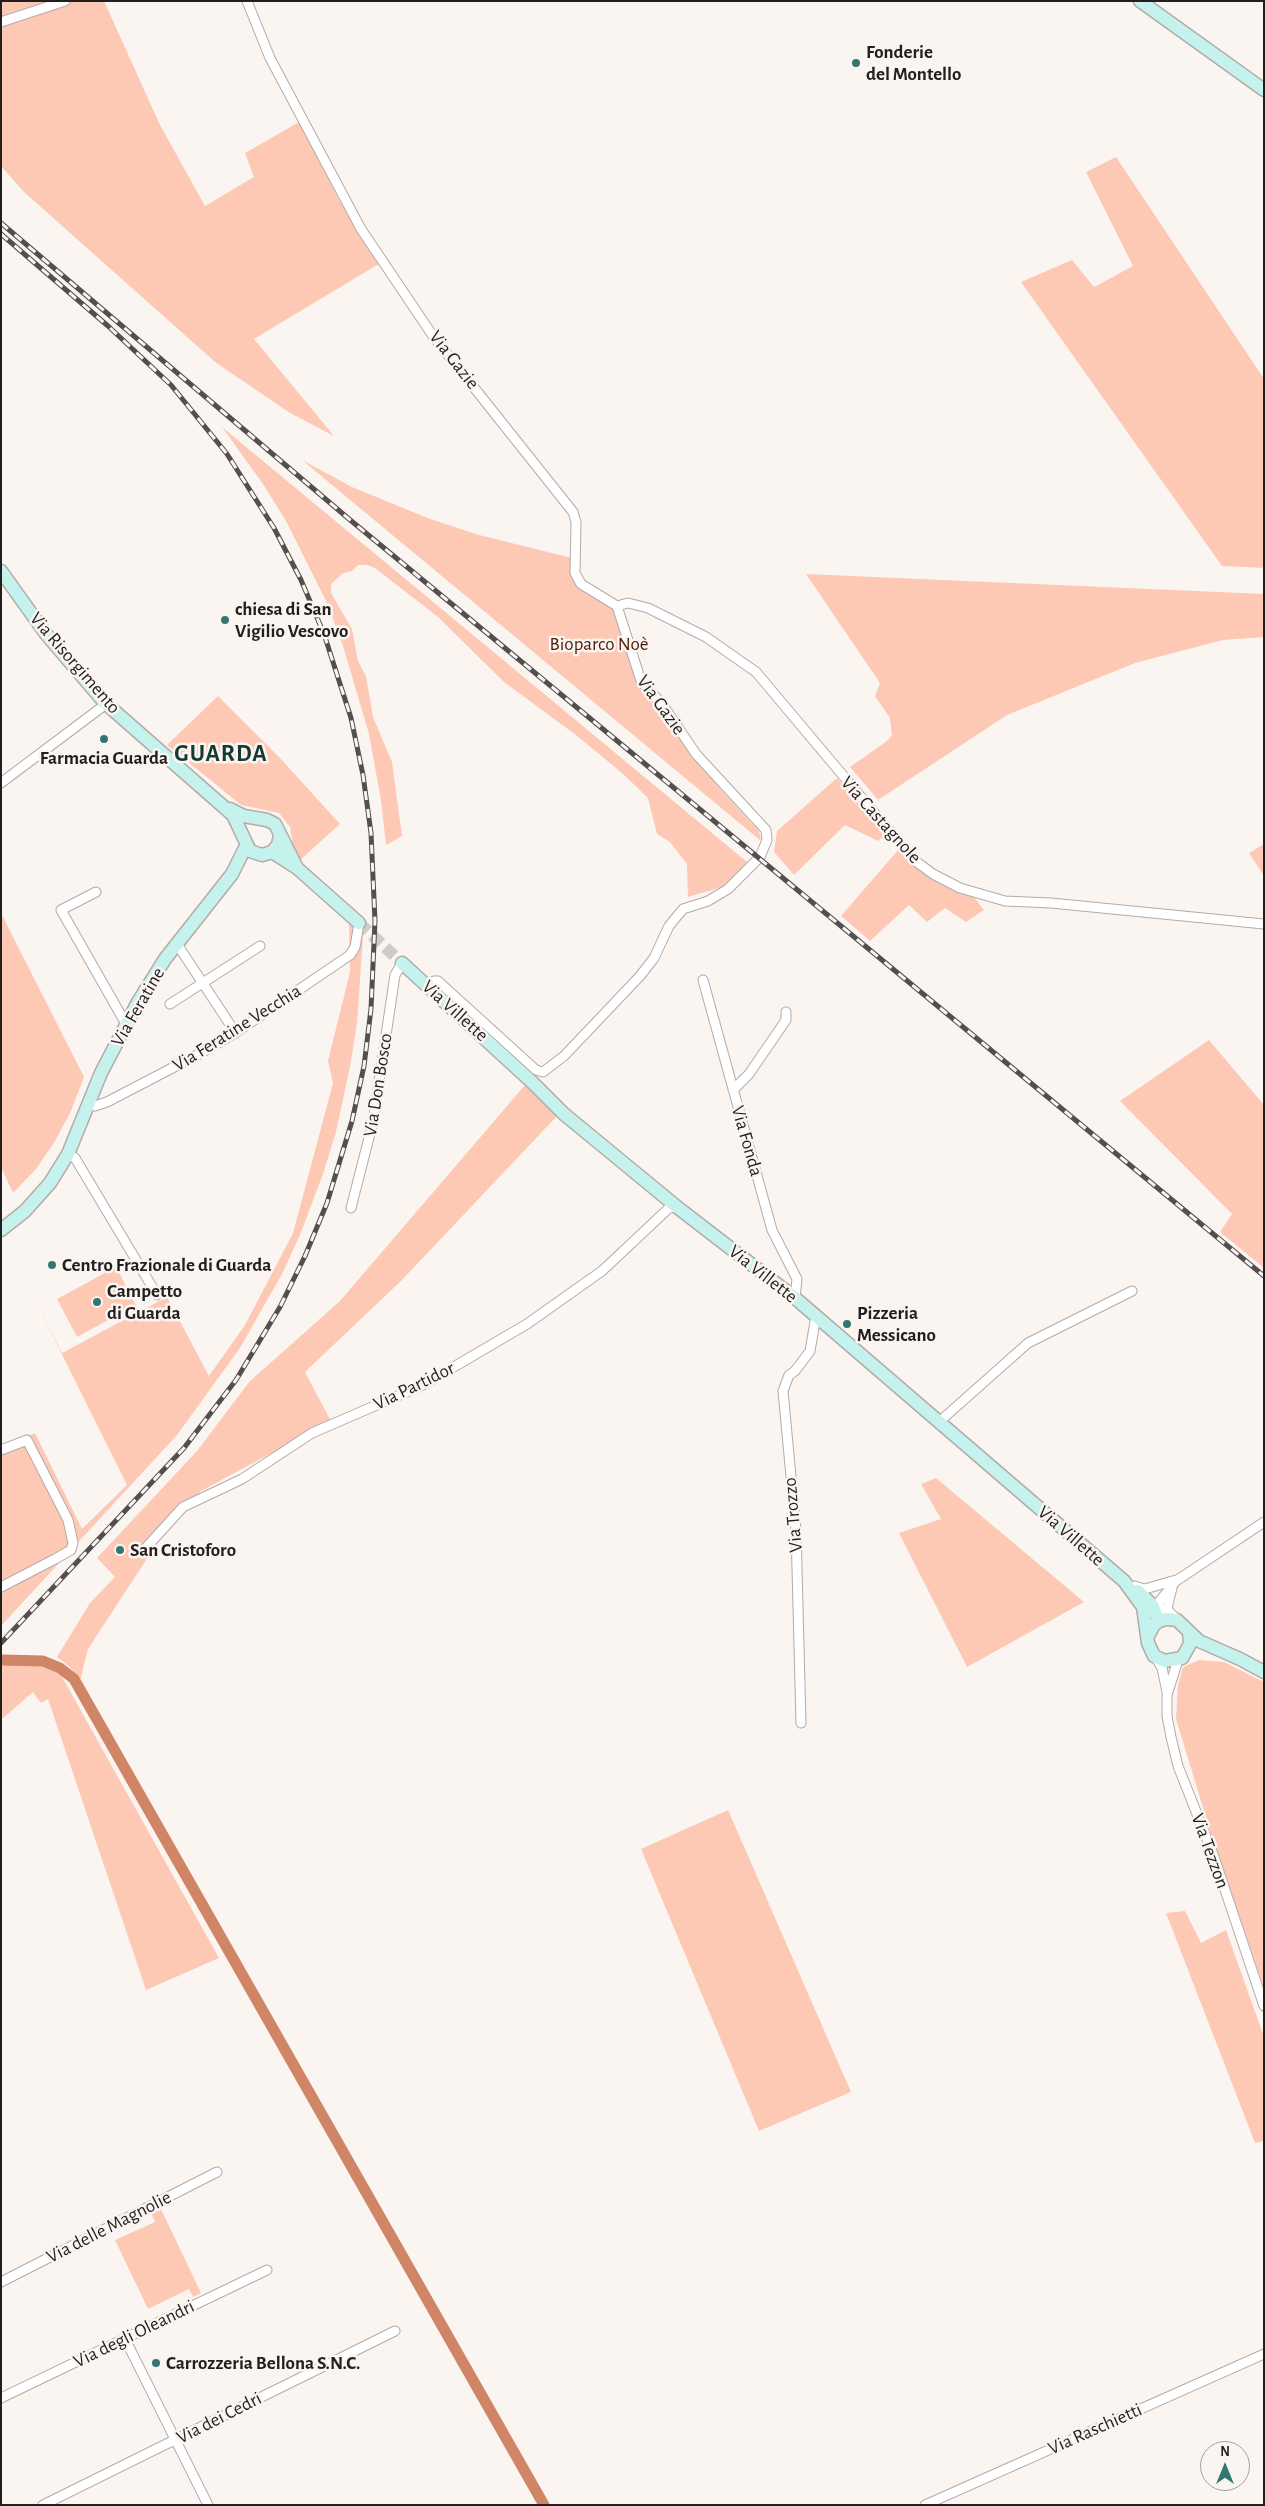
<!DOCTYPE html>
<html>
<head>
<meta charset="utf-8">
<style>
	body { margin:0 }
	#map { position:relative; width:1265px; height:2506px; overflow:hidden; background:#fbf5f2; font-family:"Alegreya Sans",sans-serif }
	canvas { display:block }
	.frame { position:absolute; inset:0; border:2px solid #221f1f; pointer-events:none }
	.north { position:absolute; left:1200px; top:2441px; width:50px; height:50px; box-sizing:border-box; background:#fbf5f2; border:1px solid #a49f9e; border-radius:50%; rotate:0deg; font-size:14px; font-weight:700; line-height:20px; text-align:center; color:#221f1f }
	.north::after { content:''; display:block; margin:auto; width:18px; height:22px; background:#327870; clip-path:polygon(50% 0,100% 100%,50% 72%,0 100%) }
</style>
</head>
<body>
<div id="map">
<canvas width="1265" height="2506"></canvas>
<div class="frame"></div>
<div class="north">N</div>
</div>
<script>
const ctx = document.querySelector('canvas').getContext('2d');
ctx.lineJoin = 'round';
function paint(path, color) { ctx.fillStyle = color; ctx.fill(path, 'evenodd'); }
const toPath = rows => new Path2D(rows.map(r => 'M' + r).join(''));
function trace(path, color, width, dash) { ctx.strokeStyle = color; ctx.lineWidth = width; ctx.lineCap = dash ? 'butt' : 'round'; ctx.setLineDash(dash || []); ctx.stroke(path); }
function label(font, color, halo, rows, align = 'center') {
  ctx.font = font + ' "Alegreya Sans",sans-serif'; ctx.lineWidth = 5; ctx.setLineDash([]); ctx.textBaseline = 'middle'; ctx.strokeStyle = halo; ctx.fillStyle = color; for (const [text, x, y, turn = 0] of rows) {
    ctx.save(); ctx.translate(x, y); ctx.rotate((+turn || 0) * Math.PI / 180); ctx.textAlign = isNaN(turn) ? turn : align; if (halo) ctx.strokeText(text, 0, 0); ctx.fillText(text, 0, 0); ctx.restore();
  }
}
const green = toPath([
	[1,1,104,1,160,125,205,206,254,177,245,153,299,122,339,200,353,224,382,262,254,339,334,436,290,413,215,362,24,192,1,166],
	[1116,157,1264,379,1264,568,1222,566,1021,282,1072,260,1094,287,1133,266,1086,172],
	[222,427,747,862,735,876,722,887,688,897,687,864,670,842,657,834,648,798,622,773,576,735,504,682,438,617,375,568,367,565,358,565,352,571,343,573,331,584,331,593,352,629,358,661,366,676,373,717,392,762,402,836,386,845,381,800,369,734,343,646,327,603,286,521,263,484],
	[302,460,352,487,430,519,479,535,572,558,571,570,613,606,635,672,692,754,722,791,759,831,761,841],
	[806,574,1264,594,1264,637,1223,640,1135,663,1007,715,878,800,850,767,887,741,892,735,890,718,875,696,880,683],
	[218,696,280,758,340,824,300,860,293,845,290,827,279,813,241,805,167,745],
	[837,778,886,834,878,841,845,825,794,875,774,852,777,831],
	[1264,844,1264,876,1249,853],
	[899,849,932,878,975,898,984,910,966,922,945,908,927,922,909,905,870,941,841,916],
	[1,913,84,1077,71,1111,55,1141,36,1169,13,1193,1,1167],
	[349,924,363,937,357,1023,350,1067,336,1132,323,1174,300,1235,282,1274,240,1348,177,1435,1,1626,1,1450,35,1433,82,1529,127,1485,32,1294,62,1353,167,1297,209,1376,245,1325,293,1233,333,1083,328,1061,350,972],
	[1209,1040,1264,1105,1264,1268,1220,1232,1232,1214,1120,1101],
	[525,1085,558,1115,401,1281,305,1372,331,1421,201,1491,146,1551,148,1557,88,1649,80,1681,70,1667,57,1657,90,1603,115,1577,97,1558,197,1451,250,1381,340,1301],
	[116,1267,136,1305,77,1337,57,1299],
	[936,1478,1084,1602,967,1667,899,1533,941,1519,921,1484],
	[1199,1660,1224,1662,1264,1682,1264,1988,1211,1834,1176,1719,1178,1685,1183,1667],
	[1,1662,40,1663,54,1669,61,1675,219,1958,146,1990,48,1699,41,1703,33,1692,1,1720],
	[728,1810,851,2092,759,2131,641,1849],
	[1185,1911,1201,1943,1226,1930,1264,2037,1264,2141,1255,2143,1166,1913],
	[161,2209,201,2293,193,2297,189,2289,148,2309,115,2240,155,2222,151,2213]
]);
const canal = toPath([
	[3,1660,43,1661,60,1668,74,1679,544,2505]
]);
const secondaryTunnel = toPath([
	[359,923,402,963]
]);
const street = toPath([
	[247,1,270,58,361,229,433,336,573,512,576,522,575,573,581,584,617,606,641,681,663,705,696,754,766,830,767,840,760,857,728,889,708,901,683,909,669,926,654,958,640,976,564,1056,543,1072,536,1070,438,981,434,981,429,987],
	[1,22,65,1],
	[617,606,628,603,648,608,706,637,756,672,914,860,933,874,960,888,1005,901,1051,903,1264,924],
	[1,783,106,704],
	[96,892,61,910,126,1024],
	[177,944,231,1026],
	[703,980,772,1230,797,1279,795,1298],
	[170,1004,260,946],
	[733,1090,749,1074,786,1020,786,1012],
	[88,1105,95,1106,107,1102,201,1053,235,1033,350,955,355,947,359,923],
	[68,1154,75,1158,157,1295],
	[351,1208,373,1122,395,975,402,963],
	[939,1422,1028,1343,1132,1291],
	[1,1450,27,1440,68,1520,73,1543,71,1550,55,1559,1,1587],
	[142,1552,183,1507,242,1479,312,1433,423,1385,527,1324,602,1271,669,1208,677,1207],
	[1134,1586,1145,1589,1176,1580],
	[1172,1588,1167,1608,1170,1613,1178,1620],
	[1160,1613,1158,1603,1176,1581,1264,1522],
	[1156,1658,1162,1668,1167,1692],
	[1178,1660,1167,1695,1167,1716,1171,1737,1178,1766,1214,1857,1264,2006],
	[801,1723,796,1530,783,1391,789,1375,795,1371,810,1351,816,1316],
	[1,2282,217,2172],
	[125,2339,208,2505],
	[1,2398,267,2270],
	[43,2505,395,2331],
	[925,2505,1264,2354]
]);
const secondary = toPath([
	[1140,1,1264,90],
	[1,571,46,634,104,702,233,815,250,851,262,855,272,852,278,845,280,835],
	[230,809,244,816,267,820,275,824,296,866],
	[272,852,297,868,359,923],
	[402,963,533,1083,564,1114,677,1207,795,1298,1124,1581,1143,1607,1148,1643,1154,1656,1165,1661,1182,1658,1190,1644,1189,1632],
	[1,1230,25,1211,50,1183,68,1154,101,1073,138,1002,165,959,232,874,246,846],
	[1138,1591,1152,1605,1159,1621],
	[1148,1636,1154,1625,1159,1621,1167,1619,1177,1620,1199,1641,1240,1659,1264,1672]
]);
const rail = toPath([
	[1,223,349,519,1264,1276],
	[1,234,108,326,171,385,227,454,274,528,301,580,324,634,351,718,363,775,371,833,375,921,371,1009,364,1066,352,1121,327,1203,305,1256,280,1307,236,1380,184,1448,1,1643]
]);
const markers = [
	[856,63,5,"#327870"],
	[225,620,5,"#327870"],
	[104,739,5,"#327870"],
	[52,1265,5,"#327870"],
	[97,1302,5,"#327870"],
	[847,1324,5,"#327870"],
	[120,1550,5,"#327870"],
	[156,2363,5,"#327870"]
];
const poiNames = [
	["Fonderie",866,52],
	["del Montello",866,74],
	["chiesa di San",235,609],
	["Vigilio Vescovo",235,631],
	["Farmacia Guarda",104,758,"center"],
	["Centro Frazionale di Guarda",62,1265],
	["Campetto",107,1291],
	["di Guarda",107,1313],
	["Pizzeria",857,1313],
	["Messicano",857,1335],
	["San Cristoforo",130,1550],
	["Carrozzeria Bellona S.N.C.",166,2363]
];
const streetNames = [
	["Via Gazie",454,360,52],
	["Via Risorgimento",75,663,49],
	["Via Gazie",661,705,54],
	["Via Castagnole",881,820,48],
	["Via Feratine",138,1007,-60],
	["Via Villette",455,1011,42],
	["Via Feratine Vecchia",237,1028,-32],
	["Via Don Bosco",378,1085,-81],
	["Via Fonda",747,1141,74],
	["Via Villette",763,1274,38],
	["Via Partidor",414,1386,-26],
	["Via Trozzo",793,1515,-95],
	["Via Villette",1071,1536,41],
	["Via Tezzon",1210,1851,70],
	["Via delle Magnolie",109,2227,-27],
	["Via degli Oleandri",134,2334,-26],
	["Via dei Cedri",219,2418,-27],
	["Via Raschietti",1095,2429,-24]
];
const parkNames = [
	["Bioparco Noè",599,644]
];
const districtNames = [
	["GUARDA",221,754]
];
paint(green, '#fdc9b5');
trace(canal, '#d18567', 11);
trace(secondaryTunnel, '#d0cac8', 12, [12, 6]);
trace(street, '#b1aba9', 11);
trace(secondary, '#b1aba9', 15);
trace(street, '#fff', 9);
trace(secondary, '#c6f2ee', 12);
trace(rail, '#524f4e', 5);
trace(rail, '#fbf5f2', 3, [9]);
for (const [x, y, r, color] of markers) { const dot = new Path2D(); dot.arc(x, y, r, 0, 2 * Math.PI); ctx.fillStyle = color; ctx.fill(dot); trace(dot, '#fbf5f2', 2); }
label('bold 19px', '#221f1f', '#fbf5f2', poiNames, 'left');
label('19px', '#221f1f', '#fbf5f2', streetNames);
label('19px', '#4b1b06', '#fbf5f2', parkNames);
ctx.letterSpacing = '1px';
label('bold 24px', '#173934', '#fbf5f2', districtNames);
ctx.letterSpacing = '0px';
</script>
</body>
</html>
